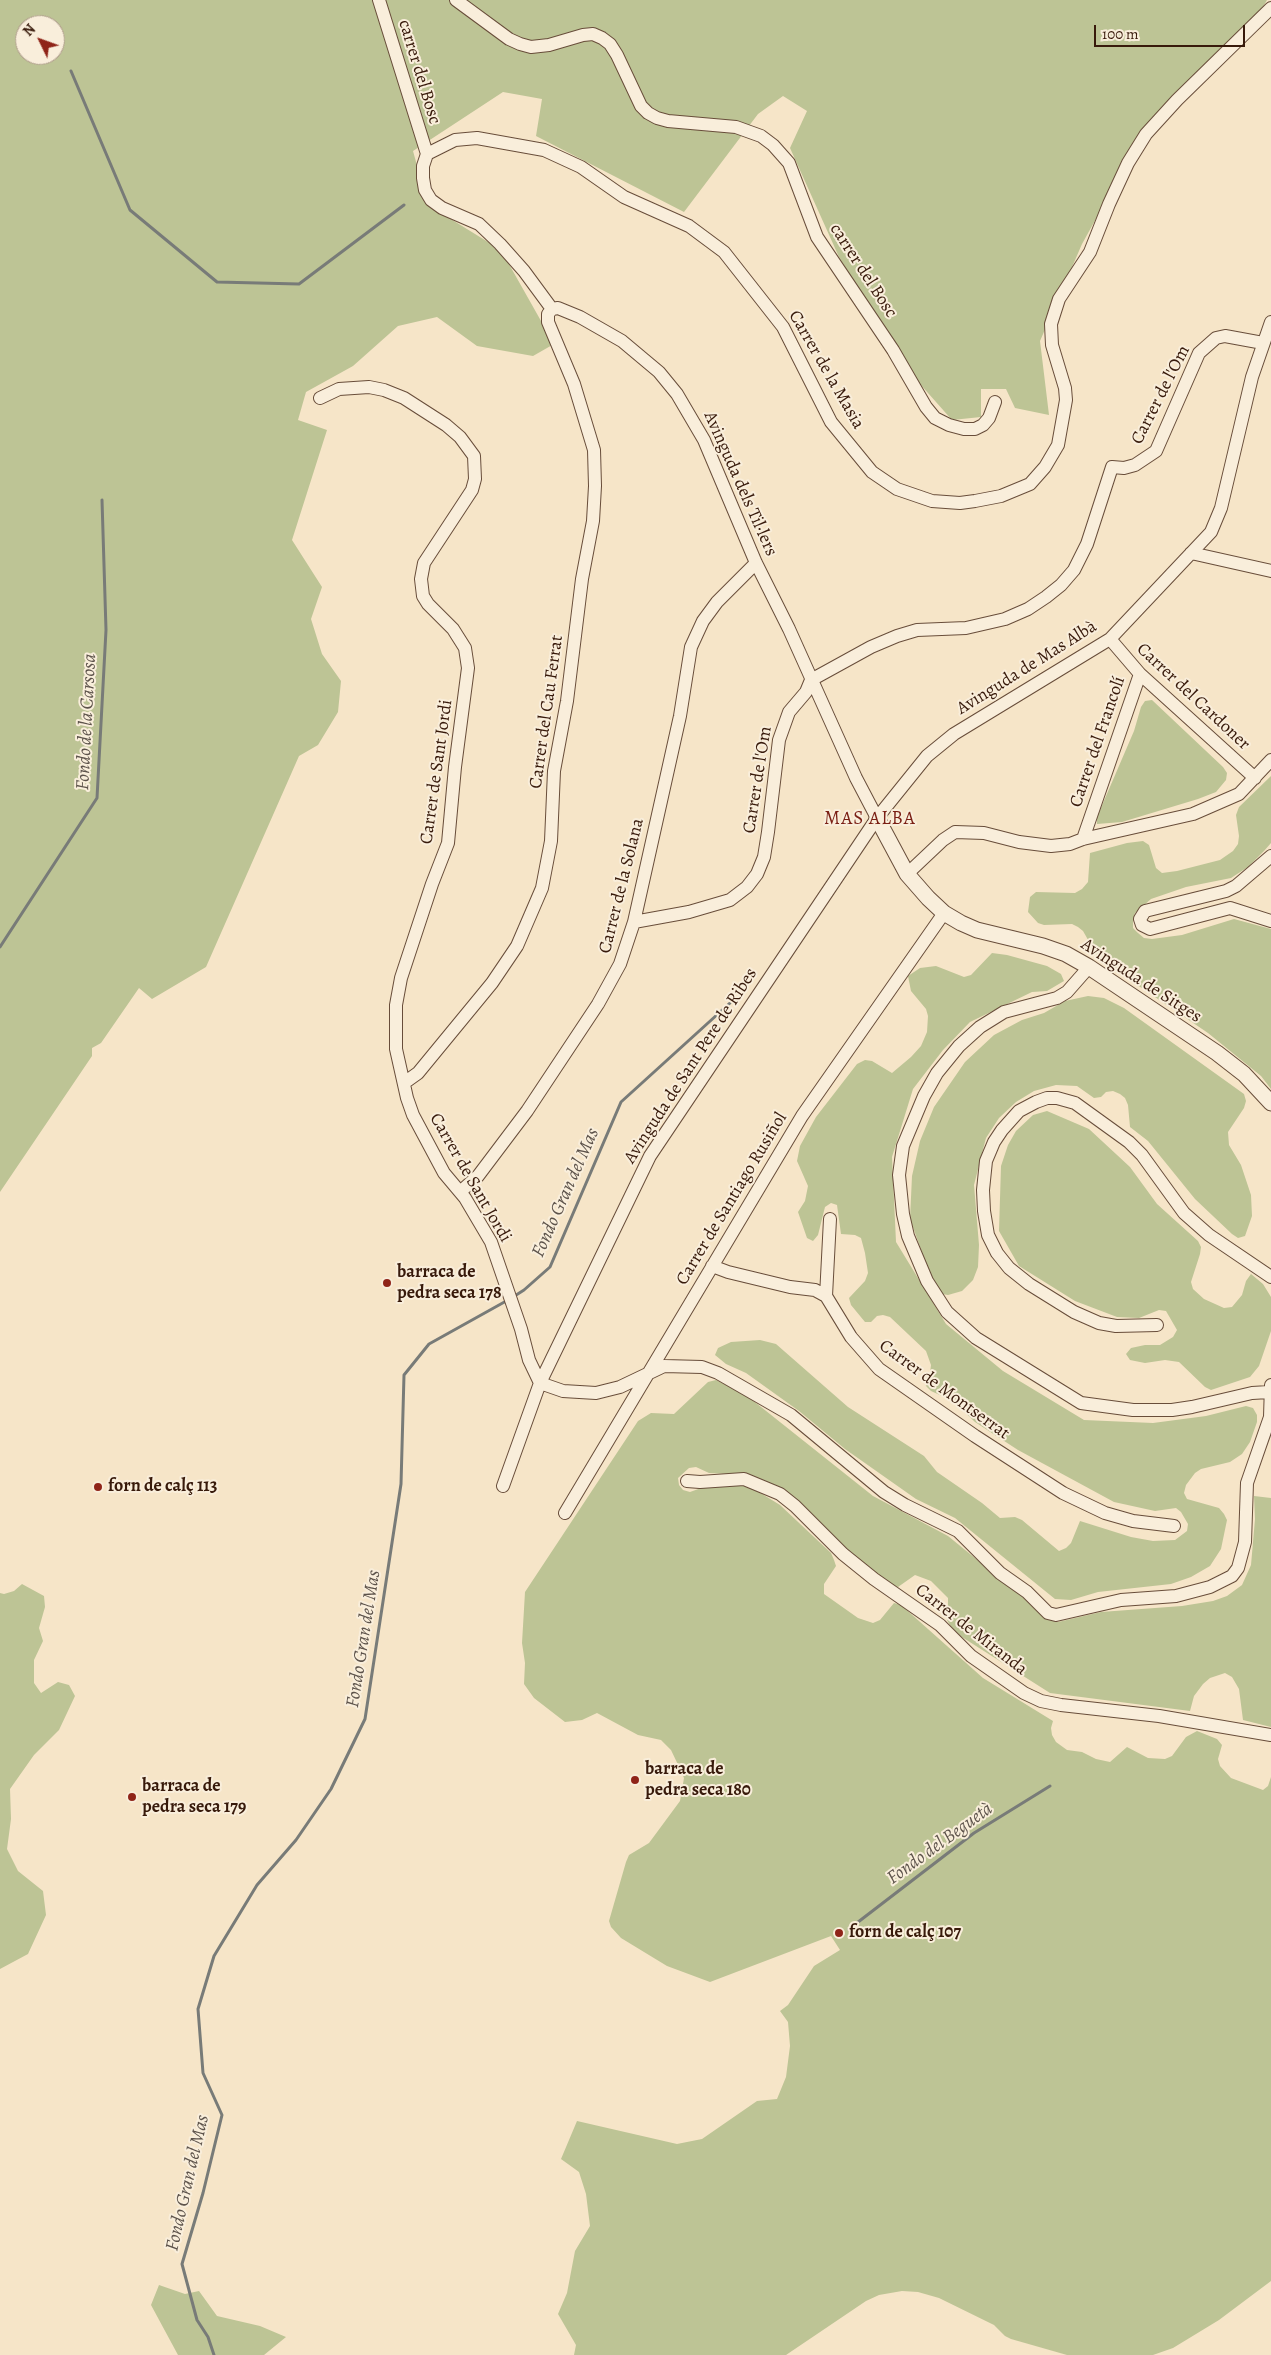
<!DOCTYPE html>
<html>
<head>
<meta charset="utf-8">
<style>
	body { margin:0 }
	#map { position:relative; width:1271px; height:2355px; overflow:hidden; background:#f6e5c8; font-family:Alegreya,serif }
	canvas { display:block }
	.north { position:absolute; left:15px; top:15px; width:50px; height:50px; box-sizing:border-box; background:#f9eedb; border:1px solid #ac9988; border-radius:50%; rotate:312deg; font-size:14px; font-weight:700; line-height:20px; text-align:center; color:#381a0b }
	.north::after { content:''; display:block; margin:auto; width:18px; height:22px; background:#8f2418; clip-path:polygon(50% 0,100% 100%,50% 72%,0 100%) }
	.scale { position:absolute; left:1094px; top:25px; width:151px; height:22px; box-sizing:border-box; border:2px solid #381a0b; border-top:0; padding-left:6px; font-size:15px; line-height:18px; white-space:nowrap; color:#381a0b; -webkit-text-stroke:4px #f9eedb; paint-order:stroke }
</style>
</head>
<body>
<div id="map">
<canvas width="1271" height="2355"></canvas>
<div class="north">N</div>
<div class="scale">100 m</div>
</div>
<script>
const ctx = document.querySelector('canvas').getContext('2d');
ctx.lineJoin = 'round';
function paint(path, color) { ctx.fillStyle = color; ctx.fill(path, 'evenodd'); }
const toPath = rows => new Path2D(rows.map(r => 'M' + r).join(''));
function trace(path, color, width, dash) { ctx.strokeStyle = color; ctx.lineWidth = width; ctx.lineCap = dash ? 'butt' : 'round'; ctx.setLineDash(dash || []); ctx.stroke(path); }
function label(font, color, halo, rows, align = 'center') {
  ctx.font = font + ' Alegreya,serif'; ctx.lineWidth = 4; ctx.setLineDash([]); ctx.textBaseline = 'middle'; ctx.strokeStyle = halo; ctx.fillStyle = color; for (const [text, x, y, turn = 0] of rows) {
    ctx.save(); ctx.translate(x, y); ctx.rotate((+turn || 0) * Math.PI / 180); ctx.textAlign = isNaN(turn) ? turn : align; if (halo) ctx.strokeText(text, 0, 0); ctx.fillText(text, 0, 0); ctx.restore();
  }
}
const green = toPath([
	[0,0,1267,0,1259,14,1144,132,1082,244,1040,341,1049,415,1015,408,1006,389,981,389,981,417,952,420,912,375,839,257,790,148,807,111,783,96,758,114,684,212,536,136,542,99,503,92,413,151,428,205,501,250,554,344,533,356,477,346,437,317,398,326,353,366,306,392,298,420,327,430,292,540,322,587,311,619,322,654,341,681,338,712,318,745,299,756,206,967,152,999,139,988,101,1043,92,1048,92,1056,0,1192],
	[25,25,55,25,55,55,25,55],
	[1152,700,1223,767,1227,773,1226,780,1216,792,1198,799,1122,822,1097,824,1097,817,1134,731,1141,707,1145,701],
	[1271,776,1271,843,1264,851,1248,867,1231,878,1186,887,1151,899,1135,913,1133,920,1133,928,1138,933,1144,938,1152,939,1182,935,1234,919,1271,929,1271,1089,1261,1076,1208,1033,1099,959,1083,931,1078,927,1072,924,1044,925,1038,923,1028,912,1030,897,1036,892,1075,893,1082,889,1088,882,1090,853,1127,843,1143,841,1149,845,1156,868,1162,873,1177,871,1220,860,1233,851,1238,844,1239,836,1236,815,1239,807],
	[992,953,1007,955,1047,966,1061,974,1064,981,1047,991,1032,992,970,1022,943,1050,913,1089,892,1157,896,1242,946,1324,1003,1371,1084,1420,1153,1423,1206,1416,1246,1406,1253,1408,1257,1415,1257,1422,1250,1442,1242,1454,1230,1462,1201,1469,1195,1473,1186,1485,1184,1493,1187,1499,1219,1508,1224,1514,1227,1520,1221,1549,1210,1566,1191,1577,1171,1584,1098,1592,1071,1600,1055,1599,955,1518,916,1499,845,1449,799,1411,746,1373,726,1364,715,1355,718,1348,731,1342,760,1340,776,1344,848,1407,924,1456,937,1472,982,1503,1000,1518,1015,1517,1022,1520,1059,1551,1066,1548,1071,1543,1080,1521,1131,1537,1153,1541,1175,1540,1187,1531,1188,1524,1181,1512,1176,1508,1155,1511,1114,1502,1018,1450,975,1422,953,1401,931,1391,926,1386,925,1379,930,1373,931,1365,926,1351,890,1317,883,1315,877,1316,871,1322,865,1322,851,1305,849,1298,865,1281,868,1273,865,1253,861,1238,855,1235,841,1234,837,1205,831,1203,825,1207,818,1235,813,1241,807,1238,798,1212,805,1201,808,1186,797,1161,800,1146,816,1117,857,1064,865,1060,872,1061,892,1073,911,1057,921,1046,927,1032,928,1016,926,1009,911,991,908,976,920,968,936,966,964,977,971,975],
	[1088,996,1104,998,1124,1008,1244,1094,1246,1101,1244,1108,1228,1132,1229,1145,1241,1165,1251,1195,1252,1216,1245,1236,1238,1238,1232,1234,1195,1199,1148,1141,1130,1127,1128,1105,1125,1098,1120,1094,1113,1091,1106,1092,1101,1097,1094,1098,1077,1086,1056,1085,1034,1091,1016,1102,999,1118,986,1138,974,1185,979,1245,978,1267,973,1280,962,1291,948,1295,942,1294,937,1289,928,1269,910,1219,912,1176,920,1141,934,1107,965,1062,994,1035,1022,1020,1044,1013,1065,1001],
	[1047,1111,1089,1129,1130,1167,1157,1204,1198,1241,1201,1247,1200,1254,1191,1282,1193,1289,1204,1299,1224,1308,1232,1307,1242,1295,1246,1281,1251,1274,1263,1284,1271,1297,1271,1331,1259,1366,1250,1377,1211,1390,1205,1387,1179,1362,1165,1360,1145,1363,1130,1360,1126,1354,1131,1348,1145,1345,1160,1345,1173,1337,1177,1330,1166,1311,1159,1310,1139,1318,1117,1317,1075,1301,1019,1266,999,1231,1001,1166,1008,1145,1016,1131,1033,1115],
	[716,1380,746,1395,873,1496,948,1536,1035,1607,1058,1622,1101,1612,1182,1606,1213,1601,1227,1596,1242,1585,1251,1565,1255,1519,1254,1496,1271,1498,1271,1727,1243,1720,1239,1689,1232,1677,1225,1673,1210,1678,1203,1684,1194,1696,1190,1711,1050,1693,954,1632,947,1620,945,1612,948,1605,948,1598,931,1581,915,1575,898,1587,891,1585,746,1475,709,1473,696,1467,689,1468,678,1478,679,1485,683,1490,690,1492,715,1483,730,1482,754,1489,780,1505,831,1553,834,1560,836,1566,824,1584,824,1594,858,1618,873,1623,880,1620,894,1603,901,1605,983,1678,1053,1721,1051,1728,1052,1735,1056,1742,1067,1750,1082,1752,1096,1759,1110,1762,1127,1747,1148,1758,1165,1759,1172,1756,1186,1737,1197,1731,1217,1739,1222,1745,1218,1759,1220,1766,1231,1778,1263,1790,1268,1786,1271,1777,1271,2281,1219,2320,1173,2348,1153,2355,1067,2355,1011,2339,1005,2336,994,2325,939,2298,918,2292,902,2291,879,2295,866,2301,786,2355,574,2355,576,2345,558,2314,567,2293,575,2251,590,2226,586,2194,579,2172,561,2159,577,2121,677,2144,702,2139,757,2101,777,2099,786,2077,790,2046,788,2022,780,2011,788,2005,814,1966,840,1950,831,1936,710,1982,667,1966,621,1938,611,1927,609,1921,626,1862,629,1855,649,1843,680,1801,684,1778,681,1771,671,1750,661,1740,638,1735,597,1713,582,1720,565,1722,534,1698,524,1684,525,1663,522,1643,525,1592,638,1421,651,1413,674,1414,708,1382],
	[22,1584,44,1596,45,1607,39,1628,43,1641,34,1660,34,1683,41,1693,58,1682,69,1685,75,1696,59,1730,34,1755,10,1789,11,1819,7,1849,18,1871,43,1891,46,1915,28,1954,0,1969,0,1593,4,1594,14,1591],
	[159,2285,185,2294,199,2291,217,2316,260,2326,286,2337,264,2355,178,2355,151,2305]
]);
const stream = toPath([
	[71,71,130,210,217,282,299,284,404,205],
	[0,947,97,798,106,630,102,500],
	[513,1297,524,1290,550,1267,621,1102,730,1003],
	[849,1929,974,1833,1050,1786],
	[214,2355,208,2337,197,2320,182,2264,203,2193,222,2115,203,2073,198,2009,214,1956,257,1885,296,1840,331,1789,365,1719,401,1484,404,1375,429,1344,508,1300]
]);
const minor = toPath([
	[379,0,427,154],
	[456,0,509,39,520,44,531,47,549,45,583,35,593,34,602,38,610,44,617,55,641,106,648,113,657,118,668,121,736,127,761,136,773,145,789,163,817,237,893,350,926,407,935,418,949,425,964,429,975,429,983,425,989,418,995,402],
	[427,154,455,140,477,138,544,150,581,167,624,197,689,226,724,252,783,327,831,422,872,472,897,489,932,501,960,503,975,501,1001,496,1030,484,1045,467,1058,445,1066,400,1065,388,1052,345,1051,324,1059,299,1090,252,1109,204,1128,163,1146,134,1177,100,1271,8],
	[427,154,423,166,423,178,425,190,431,200,442,208,479,224,500,244,524,271,552,309,558,308,580,317,622,341,659,372,677,394,704,440,756,563,789,629,856,778,877,818],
	[320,398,339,389,369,387,384,390,404,398,446,425,460,437,474,456,475,479,472,490,424,563,421,579,423,596,428,604,453,629,465,648,468,668,455,767,448,843,432,884,401,978,396,1005,396,1049,407,1098,413,1115,444,1173,465,1198,491,1242,521,1329,529,1360,540,1383],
	[1191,553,1271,571],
	[1110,639,1140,674,1255,778],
	[1083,839,1140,674],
	[1271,856,1236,886,1226,891,1145,911,1140,919,1142,925,1150,929,1230,908,1271,921],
	[907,874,943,840,955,832,984,833,1019,842,1051,846,1070,844,1083,839,1193,814,1239,794,1271,760],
	[634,922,689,912,730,900,747,887,757,874,764,857,768,832,779,740,789,712,806,692,811,680,871,647,897,636,917,630,966,628,1005,619,1028,609,1046,597,1061,585,1074,570,1087,544,1112,467,1124,468,1135,465,1156,451,1199,353,1216,338,1225,336,1263,343],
	[1089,967,1067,992,1057,998,1004,1012,980,1027,959,1046,937,1073,924,1096,903,1146,899,1175,903,1214,908,1236,927,1281,947,1312,976,1338,1081,1403,1133,1410,1172,1410,1192,1407,1252,1393,1269,1392],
	[404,1083,418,1073,492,983,517,946,542,888,551,841,554,771,567,701,582,579,593,521,595,486,594,450,574,384,548,322,548,314,552,309],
	[460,1192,478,1176,527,1111,598,1004,620,964,634,922,680,716,691,647,703,621,717,602,756,563],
	[712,1266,728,1272,790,1287,815,1290,826,1296,851,1337,879,1369,975,1436,1063,1493,1105,1513,1133,1521,1174,1526],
	[826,1296,830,1219],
	[1157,1325,1116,1326,1099,1323,1074,1312,1029,1284,1009,1268,997,1253,988,1235,984,1211,983,1190,986,1161,994,1142,1002,1130,1019,1111,1036,1102,1047,1098,1057,1098,1075,1103,1129,1142,1142,1155,1184,1213,1209,1235,1271,1277],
	[540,1383,563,1391,596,1393,620,1387,664,1366,702,1367,718,1373,791,1415,884,1492,905,1505,958,1531,1000,1573,1027,1592,1048,1613,1056,1615,1121,1600,1176,1596,1210,1587,1232,1576,1238,1568,1245,1542,1247,1483,1270,1417,1271,1385],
	[687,1481,700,1482,744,1479,780,1494,795,1506,843,1554,874,1579,940,1625,971,1656,1024,1693,1041,1701,1061,1705,1159,1716,1271,1735],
	[503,1486,540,1383,650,1156,877,818,927,756,954,734,1110,639,1211,532,1221,508,1252,377,1271,322],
	[565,1513,802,1116,944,913]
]);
const tertiary = toPath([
	[877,818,907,874,928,898,944,913,961,923,977,930,1043,946,1066,954,1089,967,1217,1053,1244,1074,1271,1103]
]);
const markers = [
	[387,1283,5,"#8f2418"],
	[98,1487,5,"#8f2418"],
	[635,1780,5,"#8f2418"],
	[132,1797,5,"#8f2418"],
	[839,1933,5,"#8f2418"]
];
const streetNames = [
	["carrer del Bosc",419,72,73],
	["carrer del Bosc",863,271,57],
	["Carrer de la Masia",826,370,60],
	["Carrer de l'Om",1161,395,-63],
	["Avinguda dels Til·lers",740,484,66],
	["Avinguda de Mas Albà",1027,668,-32],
	["Carrer del Cardoner",1193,697,43],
	["Carrer del Cau Ferrat",547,712,-82],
	["Carrer del Francolí",1098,742,-71],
	["Carrer de Sant Jordi",437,772,-82],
	["Carrer de l'Om",758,780,-81],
	["Carrer de la Solana",622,886,-76],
	["Avinguda de Sitges",1141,981,33],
	["Avinguda de Sant Pere de Ribes",691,1066,-57],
	["Carrer de Sant Jordi",470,1178,60],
	["Carrer de Santiago Rusiñol",732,1199,-59],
	["Carrer de Montserrat",944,1390,36],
	["Carrer de Miranda",971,1630,38]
];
const poiNames = [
	["barraca de",397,1273],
	["pedra seca 178",397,1294],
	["forn de calç 113",108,1487],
	["barraca de",645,1770],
	["pedra seca 180",645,1791],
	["barraca de",142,1787],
	["pedra seca 179",142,1808],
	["forn de calç 107",849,1933]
];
const waterNames = [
	["Fondo de la Carsosa",87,722,-87],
	["Fondo Gran del Mas",566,1193,-66],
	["Fondo Gran del Mas",364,1639,-81],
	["Fondo del Beguetà",940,1844,-36],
	["Fondo Gran del Mas",188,2183,-77]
];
const neighbourhoodNames = [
	["MAS ALBA",870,819]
];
paint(green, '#bdc495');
trace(stream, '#787b78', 3);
trace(minor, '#684d3a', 14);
trace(tertiary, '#684d3a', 17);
trace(minor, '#f9eedb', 12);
trace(tertiary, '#f9eedb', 15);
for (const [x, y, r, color] of markers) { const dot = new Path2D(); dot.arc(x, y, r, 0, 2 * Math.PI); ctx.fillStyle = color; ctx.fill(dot); trace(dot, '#f9eedb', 2); }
label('18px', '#381a0b', '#f9eedb', streetNames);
label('bold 18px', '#381a0b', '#f9eedb', poiNames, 'left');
label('italic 19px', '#5d534b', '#f9eedb', waterNames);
ctx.letterSpacing = '1px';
label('19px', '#7a1f14', '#f9eedb', neighbourhoodNames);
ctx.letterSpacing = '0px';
</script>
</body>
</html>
